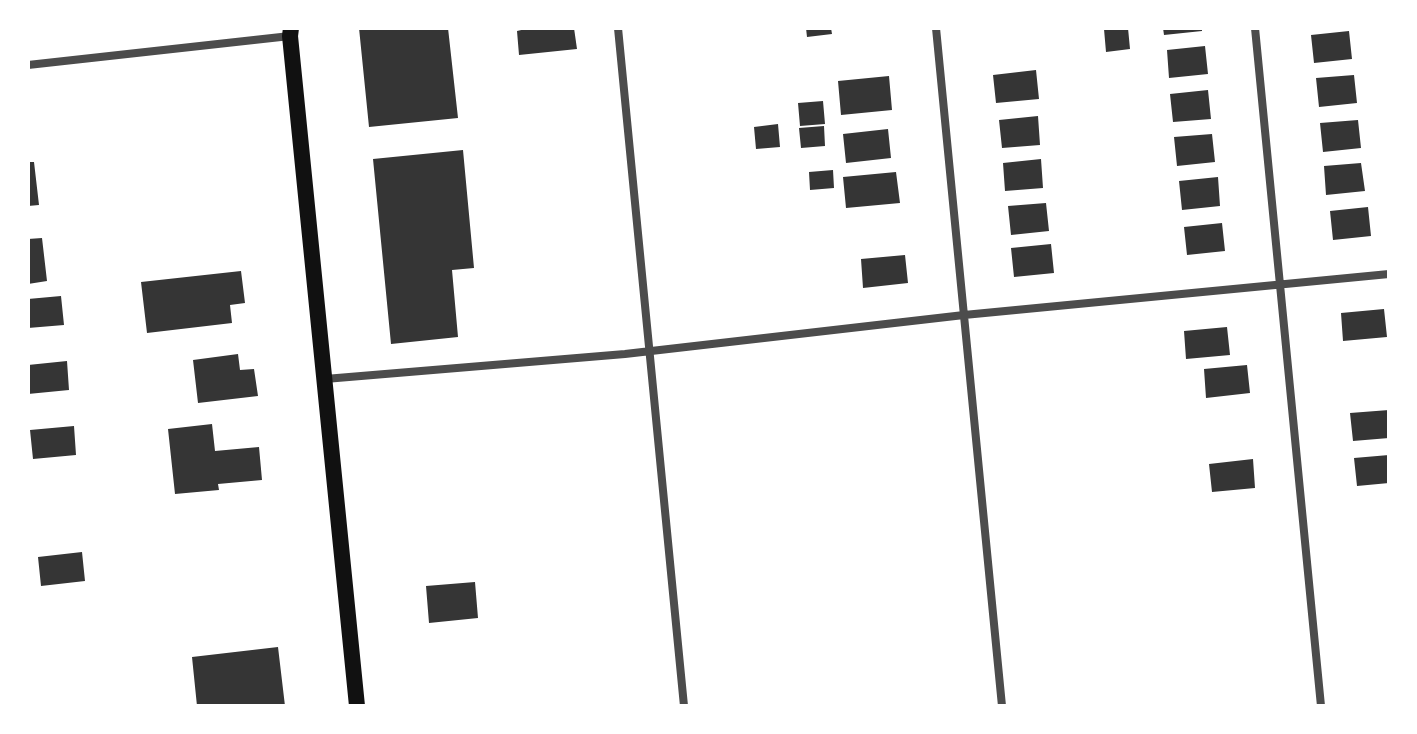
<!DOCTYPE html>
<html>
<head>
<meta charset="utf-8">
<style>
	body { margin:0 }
	#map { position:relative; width:1417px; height:734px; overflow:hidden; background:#fff; font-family:"Golos Text",sans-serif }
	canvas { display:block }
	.frame { position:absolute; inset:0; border:30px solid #fff; pointer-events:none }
</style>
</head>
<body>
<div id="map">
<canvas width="1417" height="734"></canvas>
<div class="frame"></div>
</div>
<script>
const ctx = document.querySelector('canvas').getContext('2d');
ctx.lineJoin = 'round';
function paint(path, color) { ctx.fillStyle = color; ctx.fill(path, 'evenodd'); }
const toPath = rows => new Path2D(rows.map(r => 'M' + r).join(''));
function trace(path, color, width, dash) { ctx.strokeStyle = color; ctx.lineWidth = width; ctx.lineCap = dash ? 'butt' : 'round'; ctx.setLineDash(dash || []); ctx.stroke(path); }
const building = toPath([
	[359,28,448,28,458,118,369,127],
	[530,28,574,28,577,49,519,55,517,31],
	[806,28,831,28,832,34,807,37],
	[1128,28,1130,49,1106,52,1104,29],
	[1163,28,1202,28,1202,31,1164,35],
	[1349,31,1352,59,1314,63,1311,35],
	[1205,46,1208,74,1169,78,1167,50],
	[1036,70,1039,99,996,103,993,75],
	[1354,75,1357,103,1319,107,1316,78],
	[889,76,892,110,841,115,838,81],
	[1208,90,1211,119,1173,122,1170,94],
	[823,101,825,124,800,126,798,103],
	[1038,116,1040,145,1002,148,999,120],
	[1358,120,1361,148,1323,152,1320,123],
	[778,124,780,147,756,149,754,127],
	[824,126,825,146,801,148,799,128],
	[888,129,891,158,846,163,843,134],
	[1212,134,1215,162,1177,166,1174,137],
	[463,150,474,268,452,270,458,337,391,344,373,159],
	[1041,159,1043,188,1005,191,1003,163],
	[28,162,34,162,39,205,28,206],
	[1361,163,1365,191,1326,195,1324,166],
	[833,170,834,188,810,190,809,172],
	[896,172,900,203,846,208,843,177],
	[1218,177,1220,206,1182,210,1179,181],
	[1046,203,1049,231,1011,235,1008,206],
	[1368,207,1371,236,1333,240,1330,211],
	[1222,223,1225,251,1187,255,1184,227],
	[42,238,47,281,28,284,28,239],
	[1051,244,1054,273,1014,277,1011,248],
	[905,255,908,283,863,288,861,259],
	[241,271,245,303,230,305,232,323,147,333,141,282],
	[61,296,64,325,28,328,28,299],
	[1384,309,1387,337,1343,341,1341,313],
	[1227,327,1230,355,1186,359,1184,331],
	[238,354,240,370,254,369,258,396,198,403,193,360],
	[67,361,69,390,28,394,28,365],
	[1247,365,1250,393,1206,398,1204,369],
	[1389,410,1389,438,1353,441,1350,413],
	[212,424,215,451,259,447,262,480,218,484,219,490,175,494,168,429],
	[74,426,76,455,33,459,30,430],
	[1389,455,1389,483,1357,486,1354,458],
	[1253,459,1255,488,1212,492,1209,464],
	[82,552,85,581,41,586,38,557],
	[475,582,478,618,429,623,426,586],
	[278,647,285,706,197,706,192,657]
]);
const minor = toPath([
	[618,28,684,706],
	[936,28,1002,706],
	[1255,28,1321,706],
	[28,65,290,36],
	[325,379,625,354,964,315,1389,274]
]);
const secondary = toPath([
	[291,28,290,36,357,706]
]);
paint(building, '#353535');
trace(minor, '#4c4c4c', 8);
trace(secondary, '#111', 16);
</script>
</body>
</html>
